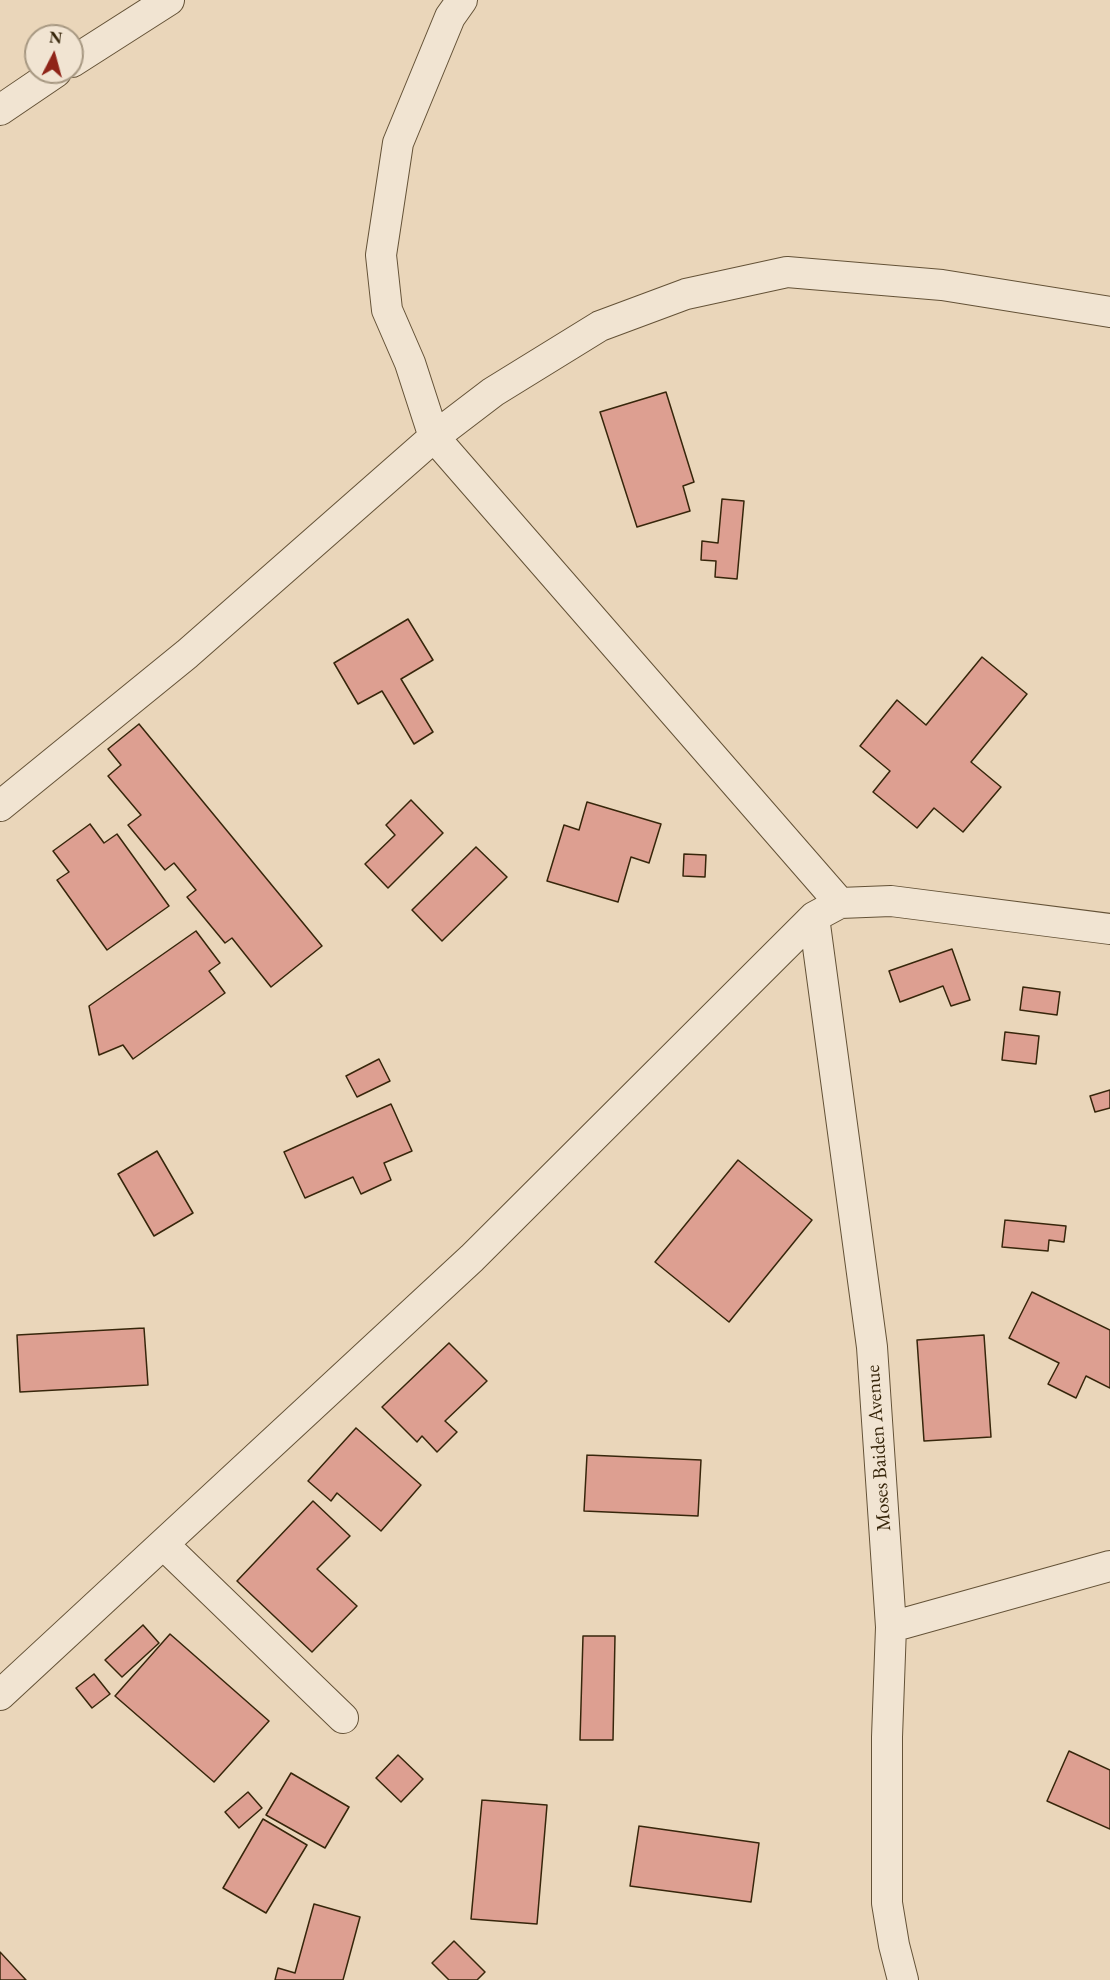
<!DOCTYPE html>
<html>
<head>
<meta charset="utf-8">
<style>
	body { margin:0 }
	#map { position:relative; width:1110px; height:1980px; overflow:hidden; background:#ead6ba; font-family:"EB Garamond",serif }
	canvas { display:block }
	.north { position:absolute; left:24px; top:24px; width:60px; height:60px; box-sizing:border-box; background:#f1e4d2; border:2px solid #a79882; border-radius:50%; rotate:6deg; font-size:16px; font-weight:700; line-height:24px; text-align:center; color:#37260b }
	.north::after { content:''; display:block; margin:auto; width:21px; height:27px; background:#8f2418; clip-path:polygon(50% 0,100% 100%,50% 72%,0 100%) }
</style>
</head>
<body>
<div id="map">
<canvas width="1110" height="1980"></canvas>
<div class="north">N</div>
</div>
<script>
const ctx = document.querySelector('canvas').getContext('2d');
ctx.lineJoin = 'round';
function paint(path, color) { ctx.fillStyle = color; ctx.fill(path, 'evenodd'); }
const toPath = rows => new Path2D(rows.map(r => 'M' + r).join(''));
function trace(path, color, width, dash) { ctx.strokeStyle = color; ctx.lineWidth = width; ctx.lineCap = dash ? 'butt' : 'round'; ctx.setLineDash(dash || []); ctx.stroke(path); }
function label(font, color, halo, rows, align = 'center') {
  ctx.font = font + ' "EB Garamond",serif'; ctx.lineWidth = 4.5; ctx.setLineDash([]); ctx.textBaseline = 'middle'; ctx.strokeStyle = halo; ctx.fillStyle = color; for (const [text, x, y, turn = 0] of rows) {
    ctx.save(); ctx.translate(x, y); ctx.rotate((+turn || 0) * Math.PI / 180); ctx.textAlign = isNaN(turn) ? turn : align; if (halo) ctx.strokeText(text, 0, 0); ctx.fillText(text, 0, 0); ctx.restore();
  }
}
const building = toPath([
	[666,392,694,482,683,486,690,511,637,527,600,412,666,392],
	[722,499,744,501,737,579,715,577,716,561,701,560,702,541,718,543,722,499],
	[408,619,433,660,401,679,433,732,414,744,382,691,358,704,334,663,408,619],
	[982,657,1027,694,971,762,1001,787,963,832,934,808,917,828,873,792,890,771,860,746,897,700,926,725,982,657],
	[139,724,322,946,271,987,232,938,225,943,187,897,196,890,174,863,165,870,128,825,141,815,108,776,121,765,108,749,139,724],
	[411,800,443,833,388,888,365,864,395,835,386,825,411,800],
	[587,802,661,824,649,863,631,857,618,902,547,881,564,825,579,830,587,802],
	[90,824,104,843,117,834,169,906,107,950,57,880,69,872,53,851,90,824],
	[476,847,507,877,442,941,412,910,476,847],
	[684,854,706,855,705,877,683,876,684,854],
	[196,931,220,963,209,971,225,993,133,1059,123,1045,99,1055,89,1006,196,931],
	[952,949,970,1000,951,1006,943,986,900,1002,889,971,952,949],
	[1023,987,1060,992,1057,1015,1020,1010,1023,987],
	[1005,1032,1039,1036,1036,1064,1002,1060,1005,1032],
	[379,1059,390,1081,357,1097,346,1076,379,1059],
	[1110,1090,1110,1108,1095,1112,1090,1096,1110,1090],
	[391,1104,412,1151,384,1163,391,1180,361,1194,353,1177,305,1198,284,1152,391,1104],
	[157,1151,193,1213,154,1236,118,1174,157,1151],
	[738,1160,812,1220,729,1322,655,1262,738,1160],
	[1005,1220,1066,1226,1064,1242,1049,1240,1048,1251,1002,1247,1005,1220],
	[1032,1292,1110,1330,1110,1388,1086,1376,1076,1398,1048,1384,1059,1363,1009,1338,1032,1292],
	[144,1328,148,1385,20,1392,17,1335,144,1328],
	[984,1335,991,1437,924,1441,917,1340,984,1335],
	[449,1343,487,1381,445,1421,457,1432,437,1452,422,1436,417,1442,382,1407,449,1343],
	[356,1428,421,1485,381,1531,337,1493,331,1501,308,1481,356,1428],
	[587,1455,701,1460,698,1516,584,1511,587,1455],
	[313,1501,350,1536,317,1569,357,1606,312,1652,237,1581,313,1501],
	[143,1625,159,1643,122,1677,105,1660,143,1625],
	[170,1634,269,1721,214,1782,115,1696,170,1634],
	[583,1636,615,1636,613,1740,580,1740,583,1636],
	[94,1674,110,1694,92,1708,76,1688,94,1674],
	[1069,1751,1110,1770,1110,1829,1047,1801,1069,1751],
	[398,1755,423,1779,401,1802,376,1778,398,1755],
	[291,1773,349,1807,325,1848,266,1815,291,1773],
	[248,1792,262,1808,239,1828,225,1812,248,1792],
	[482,1800,547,1805,537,1924,471,1919,482,1800],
	[263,1819,307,1845,266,1913,223,1888,263,1819],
	[639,1826,759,1843,751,1902,630,1886,639,1826],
	[314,1904,360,1917,343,1980,275,1980,278,1968,295,1973,314,1904],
	[454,1941,485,1972,477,1980,449,1980,432,1963,454,1941],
	[0,1952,26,1980,0,1980,0,1952]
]);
const street = toPath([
	[462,0,450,17,398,143,381,255,387,310,410,363,434,437,840,903],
	[72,62,169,0],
	[0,110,56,72],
	[0,806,187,654,434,437,493,392,600,326,686,294,787,272,942,285,1110,312],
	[814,917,872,1347,891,1627,887,1737,887,1903,894,1945,903,1980],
	[164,1545,343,1718],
	[891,1627,1110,1566],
	[0,1695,472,1258,814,917,840,903,891,901,1110,929]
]);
const streetNames = [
	["Moses Baiden Avenue",879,1448,-94]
];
paint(building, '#dd9f91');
trace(building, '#37260b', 1.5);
trace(street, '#645237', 32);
trace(street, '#f1e4d2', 30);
label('20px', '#37260b', '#f1e4d2', streetNames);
</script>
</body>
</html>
